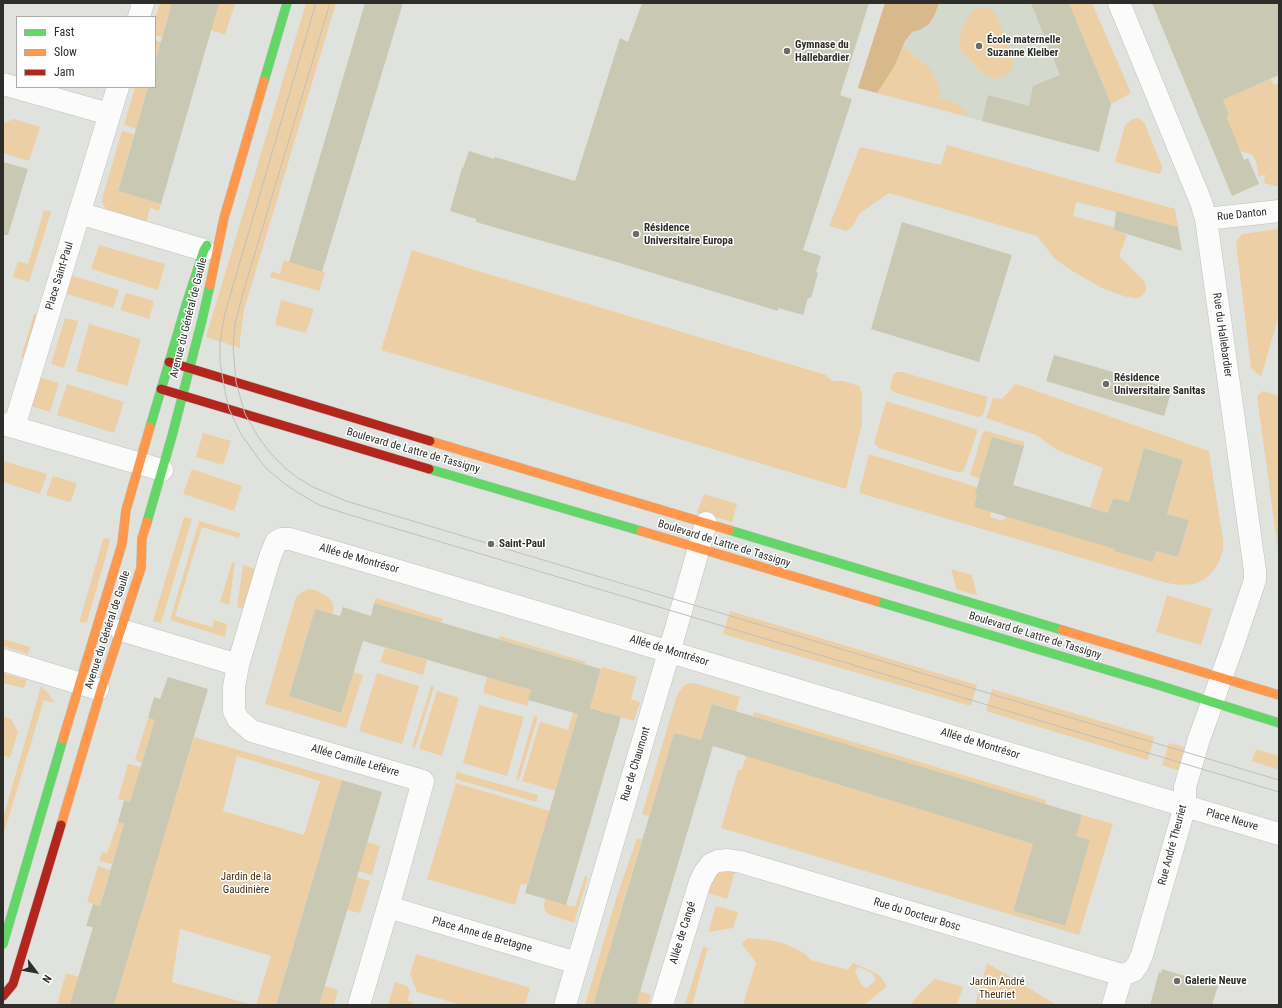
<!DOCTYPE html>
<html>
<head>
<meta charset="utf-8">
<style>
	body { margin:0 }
	#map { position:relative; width:1282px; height:1008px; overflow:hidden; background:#e0e3dd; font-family:"Roboto Condensed",sans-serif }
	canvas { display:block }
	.frame { position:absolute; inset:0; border:4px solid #2d2e2a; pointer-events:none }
	.legend { position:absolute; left:16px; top:16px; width:140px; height:72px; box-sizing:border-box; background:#fff; border:1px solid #ababaa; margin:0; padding:5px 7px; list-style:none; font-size:12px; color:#2d2e2a }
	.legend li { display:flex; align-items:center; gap:8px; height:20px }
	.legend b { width:20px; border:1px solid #ababaa }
	.north { position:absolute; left:16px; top:952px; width:40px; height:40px; -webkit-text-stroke:3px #fff; paint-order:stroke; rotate:122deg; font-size:11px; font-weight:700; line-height:16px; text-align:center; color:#2d2e2a }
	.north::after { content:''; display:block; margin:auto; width:14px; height:18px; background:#2d2e2a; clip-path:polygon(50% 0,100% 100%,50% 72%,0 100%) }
</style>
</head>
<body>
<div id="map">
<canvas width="1282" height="1008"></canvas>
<div class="frame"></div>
<ul class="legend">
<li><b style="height:5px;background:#63d668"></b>Fast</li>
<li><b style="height:5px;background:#ff974d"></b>Slow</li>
<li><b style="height:5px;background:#b3261e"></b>Jam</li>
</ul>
<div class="north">N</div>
</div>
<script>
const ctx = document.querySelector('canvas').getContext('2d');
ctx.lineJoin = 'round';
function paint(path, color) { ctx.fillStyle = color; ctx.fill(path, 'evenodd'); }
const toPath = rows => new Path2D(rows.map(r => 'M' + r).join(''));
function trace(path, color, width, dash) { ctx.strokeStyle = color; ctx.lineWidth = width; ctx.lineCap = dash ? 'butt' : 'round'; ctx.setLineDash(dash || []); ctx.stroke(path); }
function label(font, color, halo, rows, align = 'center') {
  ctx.font = font + ' "Roboto Condensed",sans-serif'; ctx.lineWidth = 3; ctx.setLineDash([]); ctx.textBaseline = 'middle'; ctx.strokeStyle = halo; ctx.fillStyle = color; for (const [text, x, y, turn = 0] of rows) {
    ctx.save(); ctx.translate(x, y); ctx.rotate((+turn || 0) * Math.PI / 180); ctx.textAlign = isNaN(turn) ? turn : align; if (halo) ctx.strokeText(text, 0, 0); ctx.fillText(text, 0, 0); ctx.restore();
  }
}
const built = toPath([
	[885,3,1069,3,1099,152,858,88]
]);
const green = toPath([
	[160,3,172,3,162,37,155,35,155,19],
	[219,3,235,3,225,35,211,30],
	[306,3,336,3,244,310,240,339,240,348,206,337],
	[1069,3,1092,3,1131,93,1111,104],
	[981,7,987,7,992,10,996,15,1013,54,1013,64,1011,70,1004,77,994,79,982,73,964,55,960,48,959,37,965,21,972,11],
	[155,40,161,42,155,62],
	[903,46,932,71,940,90,939,98,955,103,967,111,966,116,877,93,894,67],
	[1271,79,1274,85,1279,83,1279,187,1264,183,1265,174,1259,177,1256,162,1252,154,1237,150,1203,126,1229,115,1223,100],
	[135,87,148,87,136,129,124,125],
	[1138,118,1144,122,1162,166,1162,170,1159,174,1115,162,1125,125,1131,120],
	[14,119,40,127,29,161,3,153,3,123],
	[122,131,134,134,118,191,161,204,159,211,150,208,146,222,109,211,106,209,102,202,103,195],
	[947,145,1175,209,1178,227,1076,202,1073,216,1114,227,1114,230,1127,235,1119,256,1145,282,1146,290,1143,295,1138,298,1133,298,1123,296,1102,288,1074,272,1055,259,1037,236,889,193,859,214,853,226,846,231,829,226,860,147,941,165],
	[44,210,51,212,29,282,13,277,18,261,28,264],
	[1278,229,1279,230,1279,315,1261,377,1251,368,1236,242,1242,234],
	[99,245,165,264,158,290,91,269],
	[412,250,478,271,826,375,832,381,843,381,859,386,862,395,862,424,846,489,381,350],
	[284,260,325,273,319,291,270,277,272,271,280,274],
	[70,275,119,290,113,308,64,293],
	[126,293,154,301,149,319,120,310],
	[281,300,314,309,306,333,275,325],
	[34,314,40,315,27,359,21,357],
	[65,318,78,321,64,368,51,364],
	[89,324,141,339,127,386,76,371],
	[897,372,902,372,988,397,983,415,978,417,893,392,890,388,893,375],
	[38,377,59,383,50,412,30,406],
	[67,384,124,402,114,433,57,415],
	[1016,384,1209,451,1223,540,1223,549,1219,562,1213,571,1205,579,1195,584,1180,585,1167,583,859,493,869,454,977,487,977,495,974,507,991,512,990,517,1004,521,1005,516,1100,544,1118,540,1115,551,1153,562,1156,551,1178,557,1189,520,1167,514,1183,460,1144,448,1129,502,1113,498,1108,513,1090,508,1103,468,1057,450,1036,435,986,418,993,398,1002,399],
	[1263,391,1279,396,1279,557,1257,396],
	[886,401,976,429,977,431,976,436,964,470,961,472,957,472,879,448,874,443],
	[986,431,1024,442,1024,446,992,437,980,479,970,475,982,434,984,432],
	[203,433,231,441,223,465,196,457],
	[3,461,47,474,40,494,3,482],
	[192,469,242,486,234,511,183,494],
	[53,476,77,483,71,501,68,502,46,495],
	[704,494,737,504,732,522,697,512],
	[184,517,192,519,161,623,153,621],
	[199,521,240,533,239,538,202,527,175,616,212,627,214,620,227,624,225,637,170,620],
	[105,538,110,539,109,545,87,622,83,623,80,622,80,619,103,540],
	[232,562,235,563,229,605,220,602],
	[243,565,256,569,245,609,237,607],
	[951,569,972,575,977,595,957,590],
	[308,589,315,590,328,597,332,602,334,608,332,614,315,609,289,696,341,713,353,672,363,675,346,728,265,704,296,597,302,592],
	[1167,595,1212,609,1201,645,1156,632],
	[376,598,443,619,441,623,374,603],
	[730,611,977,685,971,706,723,634],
	[500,636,586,662,585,664,499,639],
	[3,639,30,647,28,654,3,646],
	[385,648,427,660,423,675,380,662],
	[602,667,637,677,631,699,640,702,634,721,590,708],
	[3,673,27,680,24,688,3,683],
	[377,673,419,686,402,744,359,731],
	[487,677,531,690,527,706,483,693],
	[690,683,694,683,740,697,736,711,712,704,701,740,674,733,649,816,642,814,676,698,680,690,685,685],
	[41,686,47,692,55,703,44,700,3,836,3,818],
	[431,686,434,687,415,748,412,747],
	[992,689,1154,737,1148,760,986,711],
	[437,691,459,698,442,756,419,749],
	[576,703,581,705,556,791,522,781,540,722,568,730],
	[479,705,524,717,507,776,463,763],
	[754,712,1046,800,1045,804,834,741,753,716],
	[3,716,11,719,18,732,10,758,3,755],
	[534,716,538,717,519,780,516,779],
	[148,718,155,720,142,763,135,760],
	[194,737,342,780,276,1005,256,1005,271,956,180,929,172,982,253,1005,114,1005],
	[237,756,320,781,304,835,223,811],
	[1169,743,1188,748,1181,771,1162,765],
	[1256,749,1279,756,1279,770,1252,761],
	[746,756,1033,844,1013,911,1064,926,1090,840,1075,836,1082,815,1113,824,1079,935,721,828,738,770,742,770],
	[128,764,141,767,131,802,118,799],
	[457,772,538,795,536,802,455,779],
	[456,783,550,811,527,885,521,884,515,905,427,879],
	[118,822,124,824,112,864,99,861,102,852,107,853],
	[637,838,642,839,593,1005,585,1005,616,899],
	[367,842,380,846,372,875,358,871],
	[98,866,110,870,100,906,87,902],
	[721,870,735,872,727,899,705,892,710,879],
	[585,876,588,877,574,923,548,914,545,911,544,905,545,899,575,907],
	[357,877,370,881,360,913,347,910],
	[716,906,738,912,733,928,708,932],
	[748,938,767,940,783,943,804,953,811,960,848,970,853,963,872,971,880,976,887,986,864,1005,743,1005,756,963,742,944,744,941],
	[859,967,872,973,876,979,874,982,867,988,864,987,861,984,855,971],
	[703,947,708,948,692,1005,685,1005],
	[416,954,530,988,525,1005,461,1005,417,992,410,974],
	[987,963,1055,1004,1055,1005,975,1005],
	[66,973,79,977,70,1005,57,1005],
	[935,979,963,987,957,1005,910,1005,921,992],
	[395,982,407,986,410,992,407,1001,413,1002,412,1005,388,1005],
	[324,986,338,990,334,1005,319,1005],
	[640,991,651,995,648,1005,636,1005]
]);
const forest = toPath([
	[885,3,939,3,934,16,928,25,919,30,912,32,905,41,894,67,877,93,858,88]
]);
const building = toPath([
	[172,3,219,3,161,204,118,191,148,87,155,87,155,62],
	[365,3,403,3,322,272,289,262],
	[642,3,869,3,840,95,852,99,803,250,821,256,816,272,818,273,811,298,808,298,803,315,778,308,778,311,610,260,514,233,476,222,476,219,450,211,462,168,463,168,469,151,494,159,495,157,575,181,620,38,628,42],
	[1031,3,1069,3,1111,104,1099,152,982,121,988,95,1029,106,1033,86,1060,75],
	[1152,3,1279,3,1279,75,1223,100,1229,115,1226,116,1244,160,1248,158,1259,184,1232,196],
	[3,162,28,169,8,235,3,235],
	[1116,211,1178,227,1182,251,1114,230],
	[902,222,1012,255,979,362,871,329],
	[1054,355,1172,389,1164,416,1046,381],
	[992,437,1024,446,1013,485,1108,513,1113,498,1129,502,1144,448,1183,460,1167,514,1189,520,1178,557,1156,551,1153,562,1114,551,1115,549,974,507,977,495,975,494],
	[374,603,601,669,590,708,621,717,566,905,525,893,578,714,528,700,531,690,363,641,341,713,289,696,315,609,340,616,343,607,371,616],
	[168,677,208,689,153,874,114,1005,70,1005,93,927,86,926,93,904,100,906,124,824,118,822,124,800,130,802,155,720,148,718,154,697,160,699],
	[712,704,1082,815,1076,836,1090,840,1065,926,1013,911,1033,844,713,746,636,1005,593,1005,674,733,701,740],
	[342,780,382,792,357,877,319,1005,276,1005],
	[1162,969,1218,986,1212,1005,1150,1005,1159,972,1161,973]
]);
const street = toPath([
	[139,17,143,3],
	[3,84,109,114],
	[79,213,204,250],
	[1206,219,1279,211],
	[3,424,162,470],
	[14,427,118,87],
	[121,630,238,665],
	[3,660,98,689],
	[388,907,577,963],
	[359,1005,397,876,423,781,252,731,238,719,234,711,234,687,238,665,269,560,274,547,276,542,281,539,290,539,307,544,379,565,1279,834],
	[565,1005,677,625,706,523],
	[662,1005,700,882,705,872,711,864,718,861,728,860,741,862,1122,975],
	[1113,1005,1122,975,1133,971,1138,964,1142,955,1185,806,1185,787,1199,739,1233,645,1255,580,1255,571,1206,219,1201,202,1119,3]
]);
const fast = toPath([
	[264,81,287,3],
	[150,427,186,305,204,250,207,245],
	[429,469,641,531],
	[147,522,172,436,202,320,210,285],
	[729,530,1062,630],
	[876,601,1158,685,1279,723],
	[3,944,63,739]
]);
const slow = toPath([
	[210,285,224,218,264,81],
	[430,441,729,530],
	[641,531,876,601],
	[1062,630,1279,695],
	[63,739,122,544,126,510,150,427],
	[61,825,101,690,141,568,142,538,147,522]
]);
const jam = toPath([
	[169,362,430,441],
	[161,389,429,469],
	[3,996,13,984,61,825]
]);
const tram = toPath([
	[316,3,225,313,220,342,220,362,225,391,229,409,241,434,258,458,266,468,285,484,297,492,319,505,347,514,1279,792],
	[330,3,243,293,235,324,233,346,236,382,245,414,259,438,271,454,285,468,298,478,313,487,346,501,1279,780]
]);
const markers = [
	[979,46,4,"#6c6d69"],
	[787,51,4,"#6c6d69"],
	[636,234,4,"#6c6d69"],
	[1106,384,4,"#6c6d69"],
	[491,544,4,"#6c6d69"],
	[1177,981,4,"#6c6d69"]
];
const poiNames = [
	["École maternelle",987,40],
	["Suzanne Kleiber",987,53],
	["Gymnase du",795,45],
	["Hallebardier",795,58],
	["Résidence",644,228],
	["Universitaire Europa",644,241],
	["Résidence",1114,378],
	["Universitaire Sanitas",1114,391],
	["Saint-Paul",499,544],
	["Galerie Neuve",1185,981]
];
const streetNames = [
	["Rue Danton",1242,215,-6],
	["Place Saint-Paul",60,276,-73],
	["Avenue du Général de Gaulle",189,318,-76],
	["Rue du Hallebardier",1222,335,82],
	["Boulevard de Lattre de Tassigny",413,451,16],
	["Boulevard de Lattre de Tassigny",724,544,17],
	["Allée de Montrésor",359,559,16],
	["Avenue du Général de Gaulle",108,630,-72],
	["Boulevard de Lattre de Tassigny",1035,636,17],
	["Allée de Montrésor",669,651,17],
	["Allée de Montrésor",980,744,17],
	["Allée Camille Lefèvre",355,761,16],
	["Rue de Chaumont",636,764,-73],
	["Place Neuve",1232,820,16],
	["Rue André Theuriet",1173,845,-75],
	["Rue du Docteur Bosc",917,915,17],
	["Allée de Cangé",683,933,-73],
	["Place Anne de Bretagne",482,935,16]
];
const parkNames = [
	["Jardin de la",246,877],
	["Gaudinière",246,890],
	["Jardin André",997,982],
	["Theuriet",997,995]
];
paint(built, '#d4d9cd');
paint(green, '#eccfa5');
paint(forest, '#d7b98b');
paint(building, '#c9c8b3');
trace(street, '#bec1bc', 23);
trace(fast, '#bec1bc', 10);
trace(slow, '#bec1bc', 10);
trace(jam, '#bec1bc', 10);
trace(street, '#fafbfa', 22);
trace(fast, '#63d668', 9);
trace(slow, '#ff974d', 9);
trace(jam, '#b3261e', 9);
trace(tram, '#bfbfbe', 1);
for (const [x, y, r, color] of markers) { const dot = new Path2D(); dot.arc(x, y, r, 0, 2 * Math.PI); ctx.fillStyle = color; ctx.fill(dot); trace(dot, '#fff', 1.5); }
label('bold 11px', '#2d2e2a', '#fff', poiNames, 'left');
label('11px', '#2d2e2a', '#fff', streetNames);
label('11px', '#452e0c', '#fff', parkNames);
</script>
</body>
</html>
